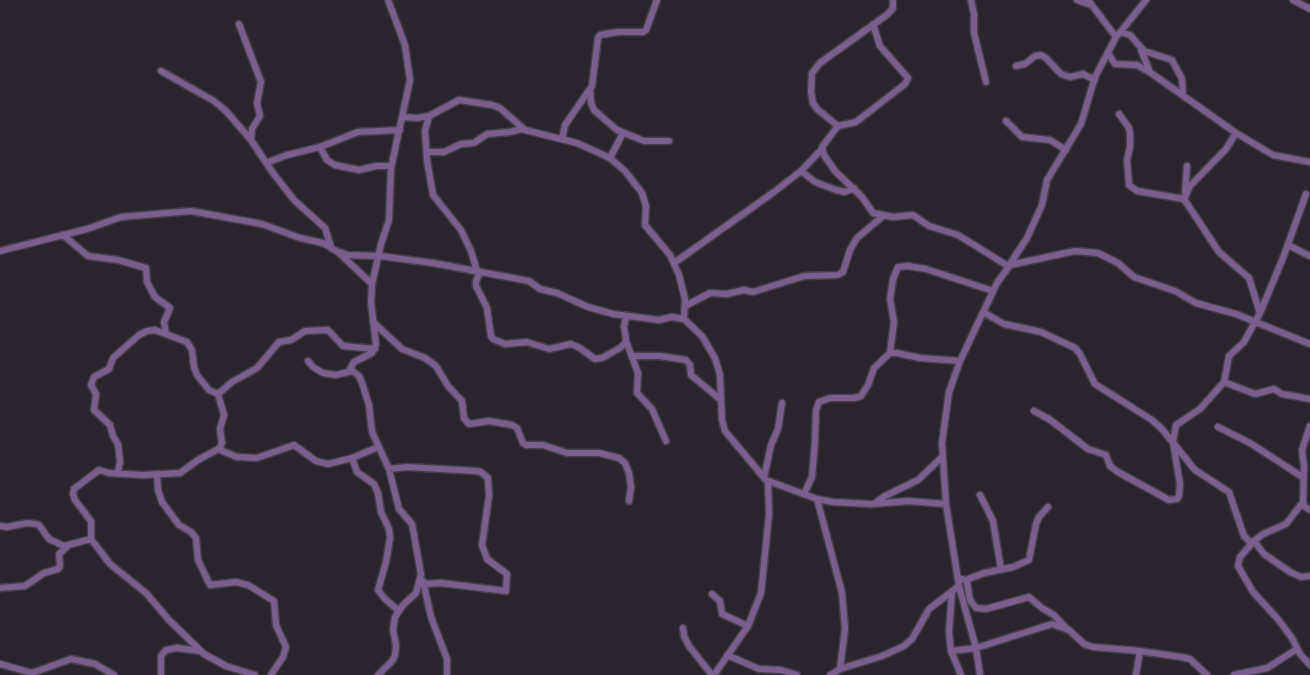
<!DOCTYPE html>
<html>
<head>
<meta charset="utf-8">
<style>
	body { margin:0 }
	canvas { display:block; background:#2a252d }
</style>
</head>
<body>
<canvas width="1310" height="675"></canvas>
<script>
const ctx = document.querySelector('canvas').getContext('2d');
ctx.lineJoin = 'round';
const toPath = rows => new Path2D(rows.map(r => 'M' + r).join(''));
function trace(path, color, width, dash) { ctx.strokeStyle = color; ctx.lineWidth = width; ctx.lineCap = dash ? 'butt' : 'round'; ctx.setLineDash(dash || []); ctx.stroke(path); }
const street = toPath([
	[971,0,974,14,974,33,986,82],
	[1077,0,1091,5],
	[1293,0,1310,9],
	[239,24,261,82,257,103,260,116,252,129,251,139],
	[873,24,880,46,908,78,905,84,856,122,838,126,822,147,824,155,835,171,862,197,873,213,893,217,913,215,929,226,958,235,1008,266],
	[1120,32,1130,35,1144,51,1172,60,1182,79,1183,95],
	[1118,35,1146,0],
	[1141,50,1150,72],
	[1108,53,1115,64,1137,65,1151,73,1236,133,1273,155,1310,162],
	[1016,66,1025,64,1035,56,1041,55,1046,58,1061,74,1070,77,1083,74,1095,80],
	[161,71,214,101,226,111,251,140,273,173,294,200,325,228,331,247],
	[590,89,591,103,594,110,617,130,644,141,669,141],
	[1119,114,1129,128,1130,133,1130,147,1127,160,1129,185,1137,191,1184,199],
	[429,116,425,131,427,160,433,195,461,230,471,251,477,271],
	[403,117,417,118,429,116,459,100,492,105,500,108,525,130,577,143,610,158,625,171,642,193,646,206,645,225,670,255,679,275,685,299,684,319],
	[1006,121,1022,137,1050,140,1066,150],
	[838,126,817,109,813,103,811,92,812,73,820,63,888,14,893,8,893,0],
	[1236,133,1226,149,1190,186,1184,199,1219,252,1249,278,1260,313],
	[562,139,565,125,592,86,598,38,600,35,618,32,643,32,646,30,657,0],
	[320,147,327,160,335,165,359,170,376,166,391,166],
	[427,152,444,152,461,144,474,143,487,134,510,132,522,129],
	[610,158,623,133],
	[266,163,287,155,320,147,358,132,400,130],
	[801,171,815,182,836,190,845,192,854,188],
	[1185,192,1187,166],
	[63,235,88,256,118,260,146,268,147,282,155,297,170,308,164,322,166,334],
	[1288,245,1310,256],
	[0,251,87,229,121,217,191,211,262,224,300,238,323,243,336,251,348,255,380,256,433,263,529,281,540,289,557,293,588,307,613,314,659,320,672,317,684,319,702,336,715,358,720,375,722,420,725,431,766,480,817,499,833,502,871,504,909,501,946,504],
	[339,253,372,284],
	[674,263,774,192,801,171,822,149],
	[1010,264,1027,238,1042,205,1047,180,1081,124,1095,77,1116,37,1088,0],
	[480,272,476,281,476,286,487,308,491,336,493,339,505,344,527,342,549,349,571,344,580,348,595,359,602,358,620,348,625,343,626,339,624,327,626,316],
	[685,306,710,293,727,294,744,290,753,292,804,276,838,275,843,272,850,250,857,238,883,216],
	[983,312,1004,324,1041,332,1075,348,1080,354,1095,384,1152,420,1162,429,1195,470,1229,492,1244,536,1252,544],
	[373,322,402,349,425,358,436,366,448,386,462,401,464,418,469,424,489,421,512,425,517,428,523,443,526,445,543,445,567,453,599,453,619,458,625,463,629,473,631,487,629,501],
	[626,341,638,373,637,393,652,409,666,441],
	[890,353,894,322,890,299,893,279,898,267,908,266,926,269,993,291],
	[632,356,660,356,686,360,690,365,691,375,721,400],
	[308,361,313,367,323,373,336,375,352,371],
	[1224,382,1255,394,1274,389,1282,394,1310,399],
	[1034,411,1049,419,1088,449,1106,455,1110,466,1118,472,1169,500,1177,499,1179,496,1180,484,1173,442,1176,425,1200,409,1224,382,1229,356,1244,342,1260,313,1283,258,1306,194],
	[1310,426,1302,450,1304,466,1303,502,1305,507,1310,510],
	[1218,427,1250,443,1304,478],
	[218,449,237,457,257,458,294,445,316,461,328,464,352,458,378,447],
	[352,458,357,472,374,484,378,493,381,512,389,529,390,538,386,562,378,590,384,598,399,611],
	[389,469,407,467,476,471,481,472,488,478,489,496,482,545,487,559,507,574,506,591,441,583,424,584],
	[118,472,120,462,118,444,113,436,110,425,94,410,96,394,91,385,94,377,109,369,113,358,139,335,147,331,155,330,187,342,192,350,194,367,197,375,209,390,218,394],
	[157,475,158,490,162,502,179,525,191,532,196,538,198,560,210,585,236,582,248,585,274,601,276,625,286,647,283,657,271,675],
	[764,478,771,445,778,429,782,403],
	[804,494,812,477,815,442,816,410,819,402,830,398,854,398,861,396,868,385,874,368,890,353,897,353,920,358,960,361],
	[980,495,993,521,1001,570],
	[817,499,842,593,845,629,840,669],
	[1303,502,1286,524,1263,534,1254,541,1240,557,1238,566,1253,592,1277,618,1292,638,1300,654,1310,665],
	[875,503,885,496,918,480,942,457],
	[0,526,7,527,27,523,36,524,39,525,49,539,64,546,91,539],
	[1254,541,1264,554,1290,572,1301,577,1310,576],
	[958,578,965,580,967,582,970,600,976,608,986,609,1029,597,1042,608,1054,615,1068,630],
	[966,580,984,573,1013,567,1029,560,1036,524,1039,517,1048,507],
	[423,581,431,617,447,659,447,675],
	[0,588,25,586,44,573,58,569,60,566,59,554,68,546],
	[952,592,949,632,951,651,961,675],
	[712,594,720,601,722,614,748,626],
	[683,628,684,636,689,646,712,675],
	[951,651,976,648,1052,624,1069,630,1084,644,1093,647,1140,651,1181,657,1190,659,1207,675],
	[727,655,759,669,781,670,797,675],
	[0,664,32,673,71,659,76,660,95,664,114,675],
	[161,675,161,656,166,650,177,648,200,651],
	[255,675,226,666,204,654,169,620,146,593,110,564,91,539,91,521,75,500,73,494,74,489,99,470,109,473,143,475,180,473,198,460,220,448,222,443,220,429,224,415,218,394,232,382,257,368,279,342,291,340,305,331,328,330,343,346,375,349],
	[378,675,393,660,395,655,396,645,393,630,395,617,403,605,416,593,421,574,412,524,399,509,389,469,372,432,369,405,362,383,359,376,350,369,354,362,372,353,376,345,371,302,372,284,381,244,389,220,391,168,410,80,405,45,388,0],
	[714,675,748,626,761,593,769,515,768,481],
	[830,675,840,669,882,656,904,646,912,639,929,609,959,586],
	[980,675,976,648,959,586,946,504,942,443,949,392,960,361,997,283,1010,265,1075,251,1098,253,1118,263,1134,277,1175,291,1196,303,1236,314,1310,344],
	[1136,675,1140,651],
	[1234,675,1267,668,1297,649]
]);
trace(street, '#464149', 9);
trace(street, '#7b5d8f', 6);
</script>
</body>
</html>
